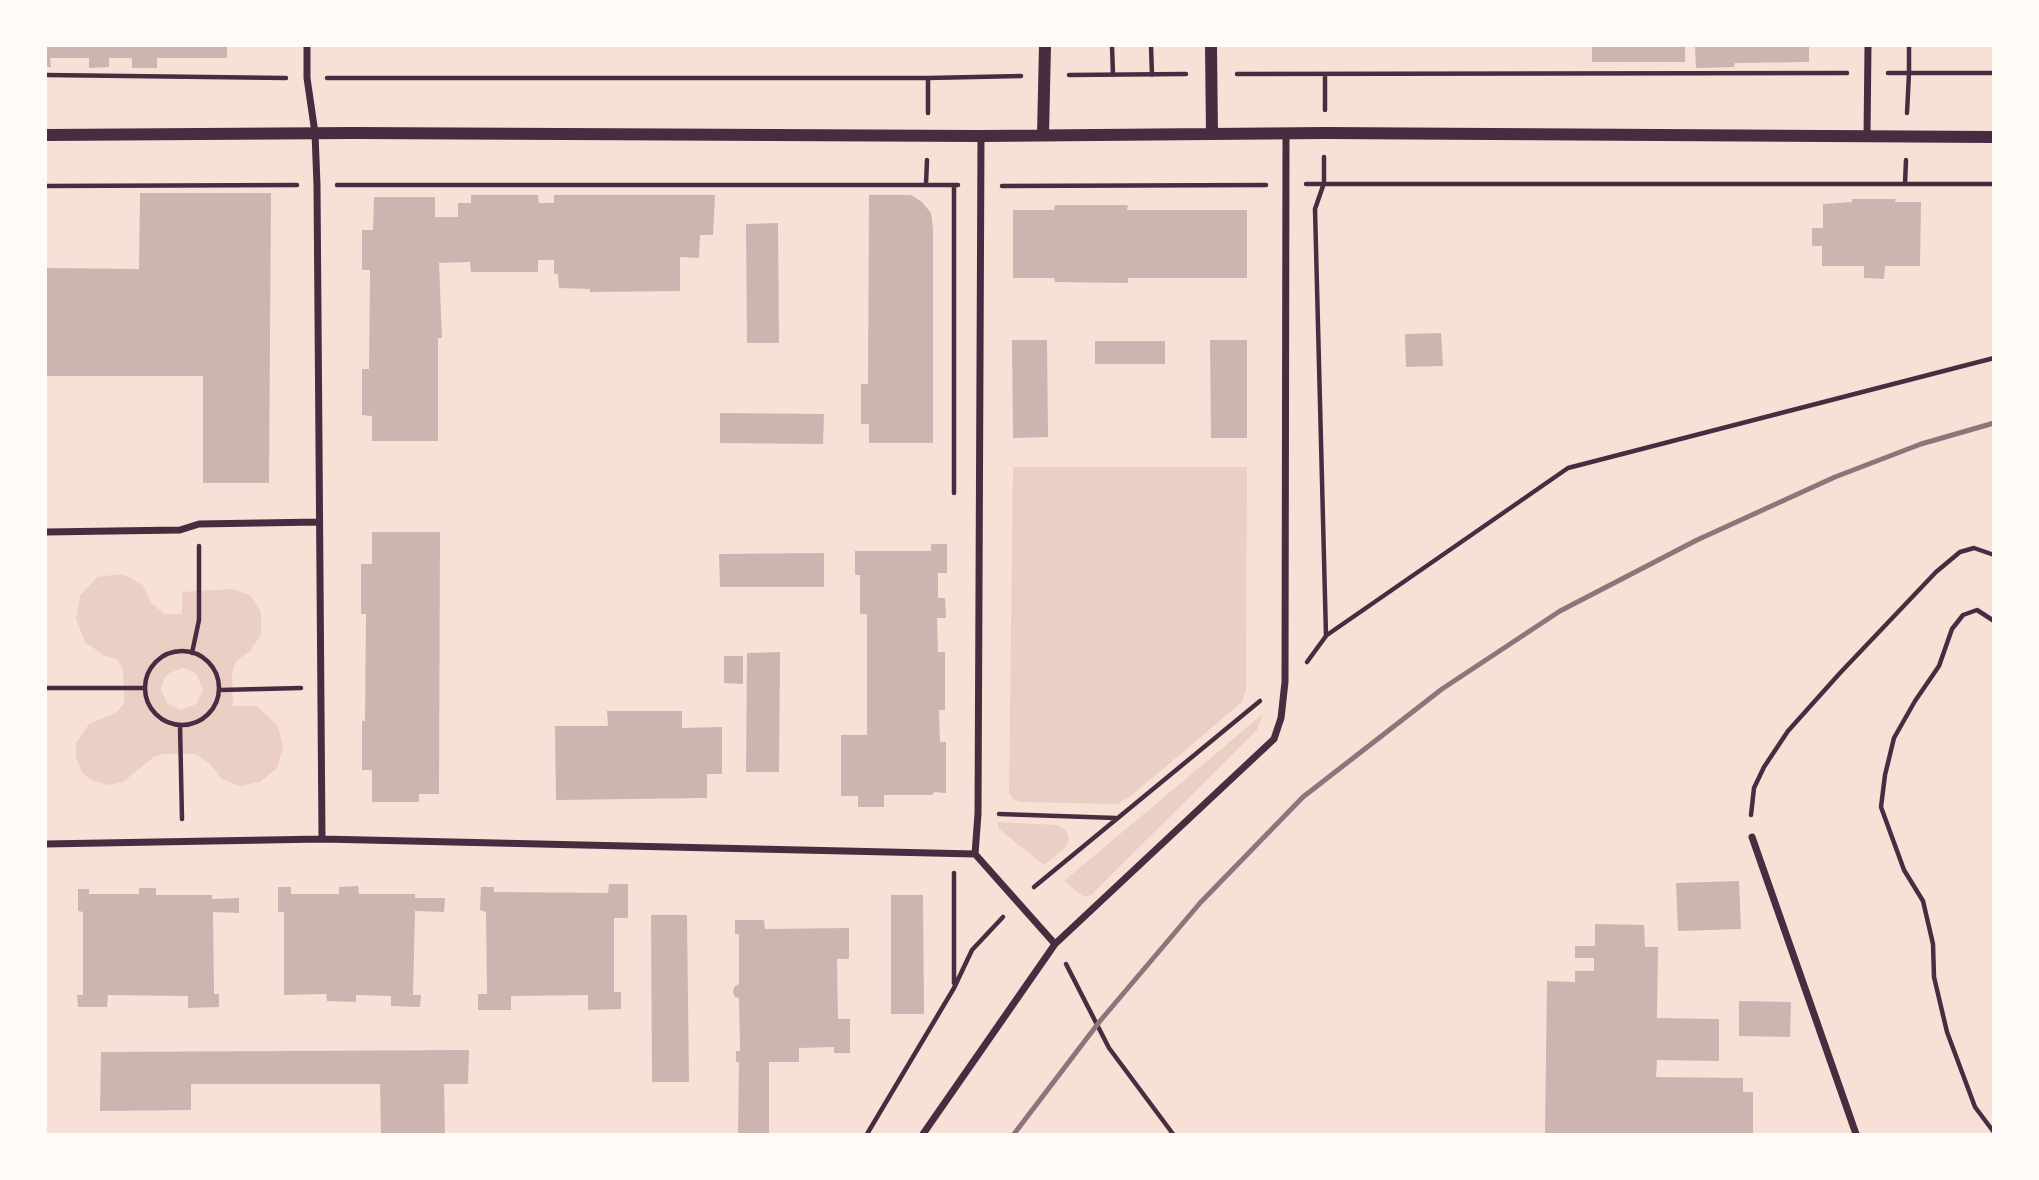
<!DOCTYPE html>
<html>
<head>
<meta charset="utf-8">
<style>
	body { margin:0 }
	#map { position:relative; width:2039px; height:1180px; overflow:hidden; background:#f7e1d7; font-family:Jost,sans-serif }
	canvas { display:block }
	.frame { position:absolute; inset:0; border:47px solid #fffaf5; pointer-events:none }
</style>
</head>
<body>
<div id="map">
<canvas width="2039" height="1180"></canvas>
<div class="frame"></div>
</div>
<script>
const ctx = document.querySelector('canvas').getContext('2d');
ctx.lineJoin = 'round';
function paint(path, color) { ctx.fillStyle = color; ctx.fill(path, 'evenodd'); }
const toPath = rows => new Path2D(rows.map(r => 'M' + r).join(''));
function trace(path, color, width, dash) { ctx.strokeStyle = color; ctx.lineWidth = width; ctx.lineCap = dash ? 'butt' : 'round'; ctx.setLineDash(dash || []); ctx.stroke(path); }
const green = toPath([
	[1013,467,1247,467,1246,690,1242,702,1131,796,1117,804,1020,802,1013,799,1009,793],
	[122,574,143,585,151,603,165,614,182,614,182,592,233,589,251,596,261,612,261,634,250,651,236,661,232,673,233,706,257,706,278,726,283,747,277,768,260,782,240,786,222,779,210,764,195,754,163,754,154,757,123,782,109,785,94,781,83,774,76,758,76,743,89,724,115,713,124,704,123,670,118,660,103,655,85,642,76,619,80,596,97,577],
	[183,668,192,671,197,675,203,691,196,704,181,710,168,704,161,690,164,679,169,673],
	[1263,714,1257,730,1091,895,1084,897,1064,881],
	[997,822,1057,825,1066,831,1069,838,1067,846,1044,865,999,829]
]);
const building = toPath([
	[46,46,227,46,227,58,157,58,157,68,132,68,132,58,109,58,109,67,89,68,89,58,50,58,51,67,46,67],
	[1592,46,1685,46,1685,62,1592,62],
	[1695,46,1809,46,1809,62,1735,63,1734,67,1696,68],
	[140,193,271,193,269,483,203,483,203,376,46,376,46,268,139,269],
	[471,195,538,195,539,203,554,203,554,195,715,195,713,235,700,235,699,258,680,257,680,291,590,292,590,289,559,288,558,274,554,274,554,260,538,260,538,272,471,272,470,262,439,263,442,338,438,338,438,441,372,441,372,416,362,415,362,369,369,369,370,270,362,270,362,230,373,230,374,197,435,197,435,217,458,217,458,203,471,203],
	[869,195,911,195,922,202,931,213,933,228,933,443,869,443,869,424,861,424,861,384,868,384],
	[1852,199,1896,199,1895,202,1921,202,1920,266,1885,266,1884,279,1864,278,1864,266,1822,266,1822,246,1812,246,1812,228,1823,228,1823,204,1852,202],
	[1055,205,1128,205,1127,210,1247,210,1247,278,1128,278,1128,283,1055,282,1054,278,1013,278,1013,210,1054,210],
	[778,223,779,343,747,343,746,224],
	[1441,333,1443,366,1406,367,1405,334],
	[1012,340,1047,340,1048,437,1013,438],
	[1210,340,1247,340,1247,438,1211,438],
	[1095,341,1165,341,1165,364,1095,364],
	[720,413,824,414,823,444,720,443],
	[372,532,440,532,439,794,419,794,419,802,372,802,372,770,362,770,362,721,365,721,366,614,361,614,361,564,372,564],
	[931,544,947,544,947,573,938,573,938,598,945,598,946,618,937,618,938,652,945,652,945,710,939,710,940,742,946,742,946,793,934,792,932,795,884,795,884,807,858,807,858,796,841,796,841,735,867,735,867,614,860,614,860,575,855,575,855,551,931,551],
	[824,553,824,587,720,587,719,554],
	[780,652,779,772,746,772,747,653],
	[724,656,743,656,743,684,724,683],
	[607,711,682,711,682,728,722,727,722,774,707,774,707,798,556,800,555,726,608,726],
	[1739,881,1741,929,1678,931,1676,883],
	[609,884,628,884,628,918,614,918,614,992,621,992,621,1009,588,1010,588,995,511,996,511,1010,478,1010,478,994,487,994,486,912,480,910,481,887,494,887,494,892,608,893],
	[358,886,359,894,415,894,415,898,445,898,444,912,415,911,413,995,421,995,420,1007,391,1006,391,996,356,995,356,1002,327,1001,326,994,284,995,284,912,278,912,278,887,291,887,291,894,339,894,339,887],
	[139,888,156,888,156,895,212,895,212,899,239,898,239,913,213,912,214,994,219,994,219,1007,188,1008,188,996,108,995,107,1007,78,1007,77,995,83,995,83,912,78,911,78,889,89,889,89,894,139,894],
	[891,895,923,895,924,1014,891,1014],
	[651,915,687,915,689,1082,652,1082],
	[735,920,764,920,765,929,849,928,849,959,837,959,838,1019,850,1019,850,1053,834,1053,834,1047,799,1048,799,1062,769,1062,769,1134,738,1134,739,1062,736,1062,736,1051,740,1051,739,998,735,997,733,992,734,987,739,984,739,934,735,934],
	[1595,924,1644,925,1645,947,1658,947,1657,1018,1719,1019,1719,1061,1657,1060,1656,1077,1743,1078,1743,1092,1753,1092,1753,1134,1557,1134,1545,1133,1547,981,1575,982,1575,971,1594,971,1594,958,1575,958,1575,946,1595,946],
	[1739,1001,1791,1002,1790,1037,1739,1036],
	[469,1050,468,1084,444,1084,445,1134,381,1134,380,1084,191,1084,191,1110,100,1111,101,1052]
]);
const path = toPath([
	[1112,46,1113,75],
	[1151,46,1152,75],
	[1909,46,1909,73,1994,73],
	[1888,73,1909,73,1907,113],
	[1237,74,1847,73],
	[46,75,286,78],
	[1069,75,1186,74],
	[327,78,928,78,1021,76],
	[1325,110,1325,75],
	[928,113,928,78],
	[926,184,927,160],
	[1306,184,1994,184],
	[1905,184,1906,160],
	[337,185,958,185],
	[46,186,297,185],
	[1002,186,1266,185],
	[954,493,954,185],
	[1327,635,1568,468,1994,358],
	'145 688a37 37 0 1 1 74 0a37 37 0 1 1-74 0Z',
	[192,653,199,620,199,546],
	[1307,662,1326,636,1315,209,1324,183,1324,157],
	[46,688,145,688],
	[220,690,301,688],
	[180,725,182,819],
	[999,814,1116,818],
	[1751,815,1754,788,1764,767,1788,731,1840,673,1936,572,1960,552,1974,548,1994,555],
	[954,873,954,983],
	[1034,887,1260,701],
	[1066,964,1109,1048,1173,1134],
	[1993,1131,1975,1107,1947,1032,1934,977,1933,944,1923,901,1904,870,1881,807,1885,775,1894,738,1915,701,1939,666,1952,629,1963,615,1977,610,1994,621],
	[867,1134,954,988,972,950,1003,917]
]);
const minor = toPath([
	[1867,136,1868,46],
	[46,532,180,530,199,524,319,522],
	[1752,837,1856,1134],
	[322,839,975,854],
	[46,844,322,839,317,185,315,133,307,78,307,46],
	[975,854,978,814,981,136],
	[1055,944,1274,739,1281,718,1285,682,1286,133],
	[923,1134,1055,944,975,854]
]);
const tertiary = toPath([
	[1211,46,1212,134],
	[46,135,353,133,981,136,1325,133,1994,137],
	[1043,135,1045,46]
]);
const rail = toPath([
	[1014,1134,1100,1021,1200,903,1303,797,1442,689,1560,611,1697,540,1835,477,1921,444,1994,423]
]);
paint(green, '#ebcfc5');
paint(building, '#ccb4b1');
trace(path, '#4a2c40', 4.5);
trace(minor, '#4a2c40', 7);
trace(tertiary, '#4a2c40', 12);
trace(rail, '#8f747c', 5);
</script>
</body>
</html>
